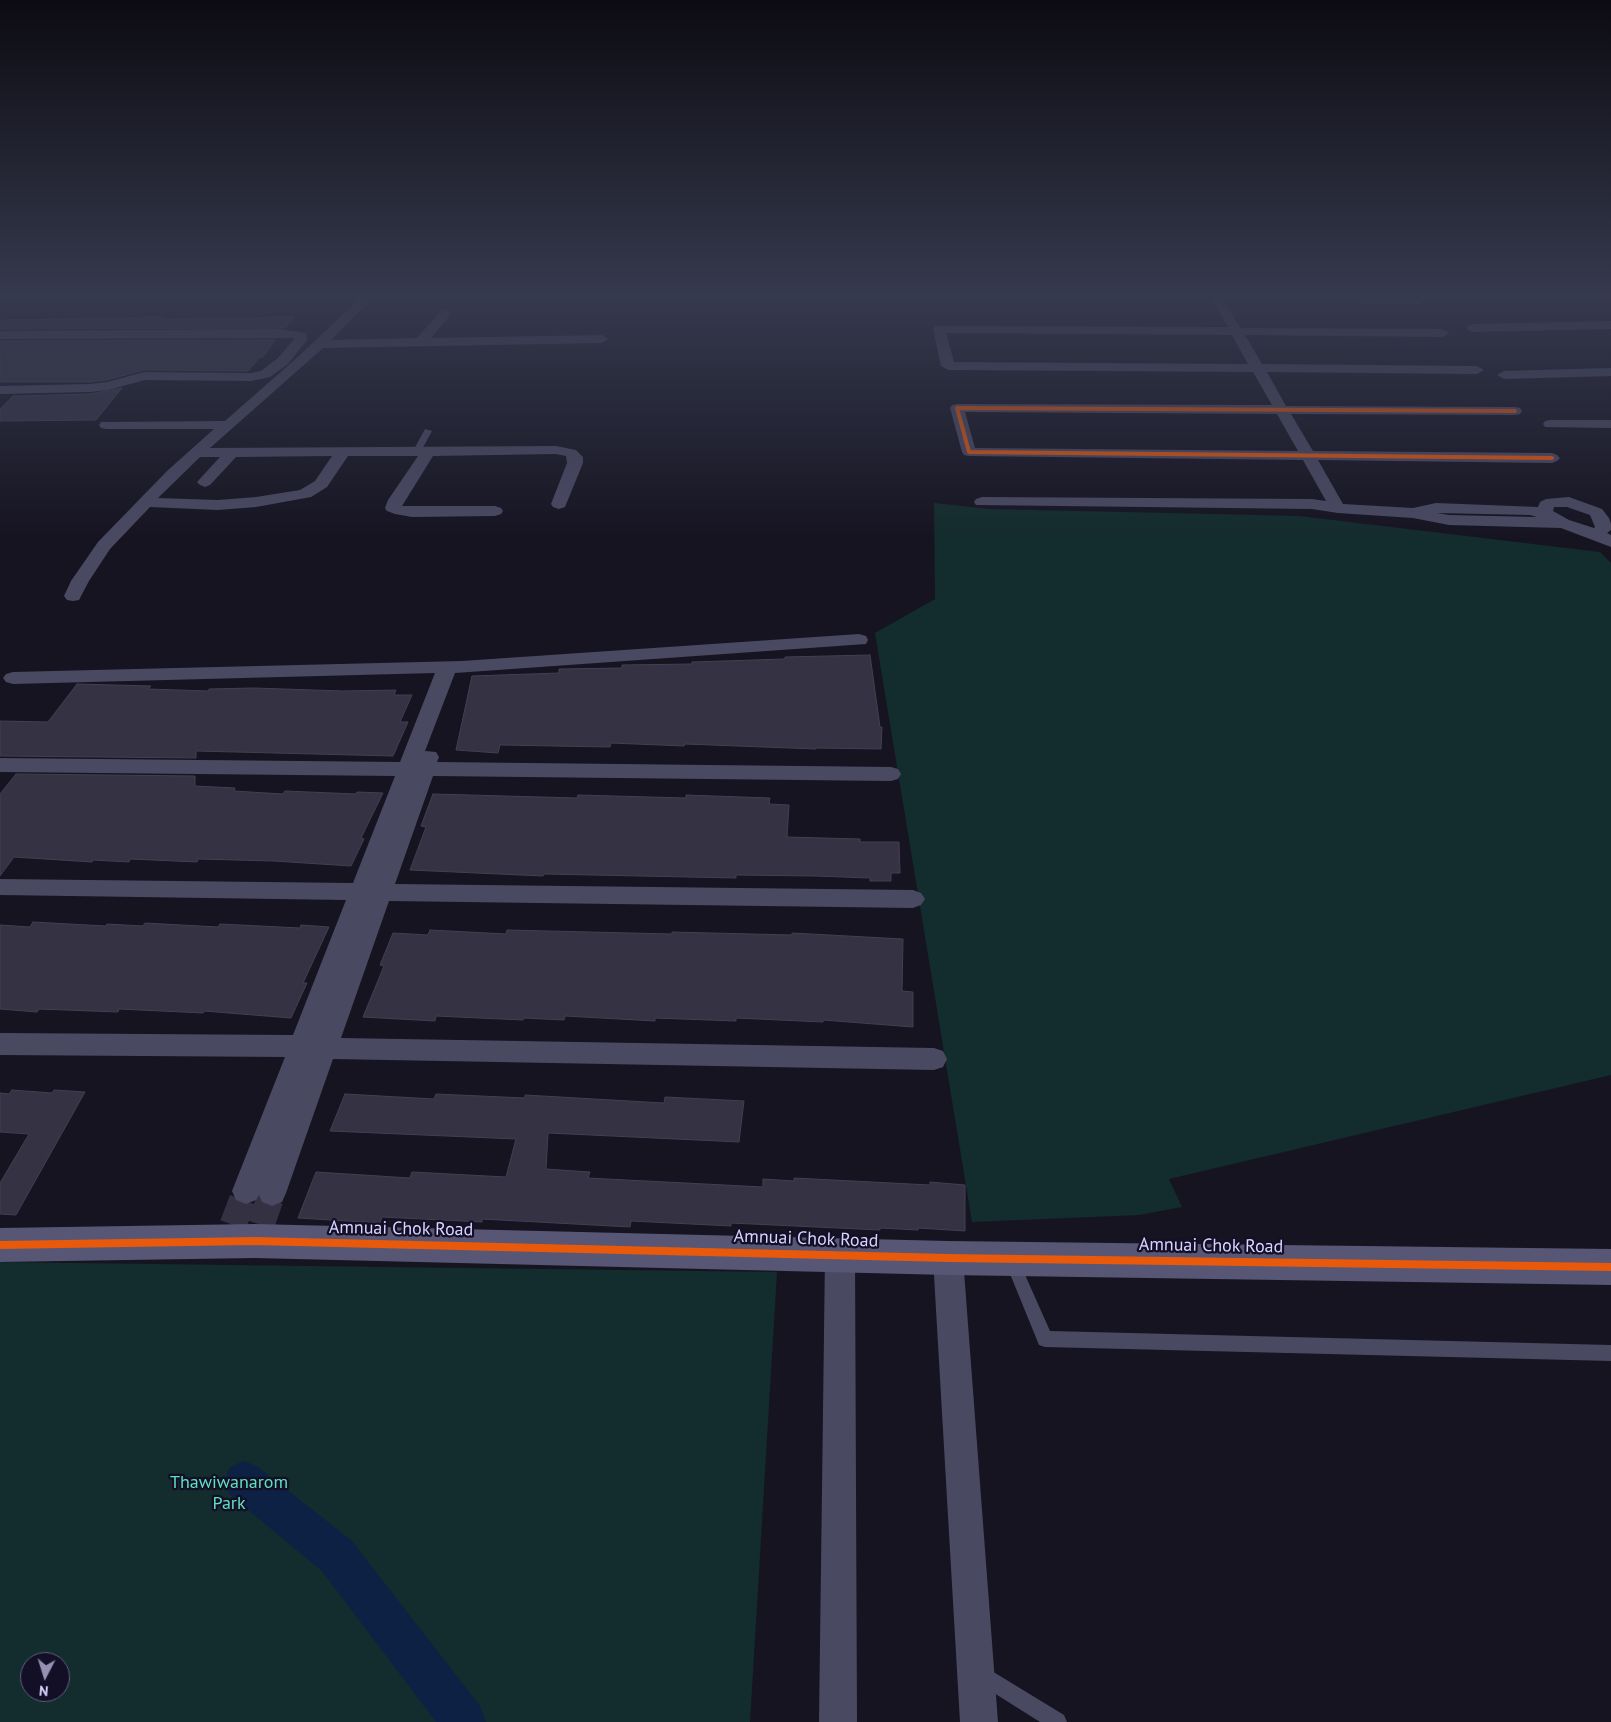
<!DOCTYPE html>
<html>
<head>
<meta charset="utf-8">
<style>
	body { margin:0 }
	#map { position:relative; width:1611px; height:1722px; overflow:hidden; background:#161421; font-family:"PT Sans",sans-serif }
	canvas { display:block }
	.north { position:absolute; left:20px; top:1652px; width:50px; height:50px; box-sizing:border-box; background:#130f26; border:1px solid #625e7d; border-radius:50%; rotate:185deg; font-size:14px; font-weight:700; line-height:20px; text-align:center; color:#d9d4ff }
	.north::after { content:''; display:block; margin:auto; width:18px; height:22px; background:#9591b1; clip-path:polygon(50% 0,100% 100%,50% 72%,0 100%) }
</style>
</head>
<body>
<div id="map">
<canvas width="1611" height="1722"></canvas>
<div class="north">N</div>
</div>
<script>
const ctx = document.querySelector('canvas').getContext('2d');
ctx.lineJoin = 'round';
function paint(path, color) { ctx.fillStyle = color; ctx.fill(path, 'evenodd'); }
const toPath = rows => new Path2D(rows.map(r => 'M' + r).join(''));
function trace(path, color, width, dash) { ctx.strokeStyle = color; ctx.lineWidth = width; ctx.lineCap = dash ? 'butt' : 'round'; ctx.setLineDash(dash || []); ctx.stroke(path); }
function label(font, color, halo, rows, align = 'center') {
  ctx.font = font + ' "PT Sans",sans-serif'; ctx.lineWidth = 4.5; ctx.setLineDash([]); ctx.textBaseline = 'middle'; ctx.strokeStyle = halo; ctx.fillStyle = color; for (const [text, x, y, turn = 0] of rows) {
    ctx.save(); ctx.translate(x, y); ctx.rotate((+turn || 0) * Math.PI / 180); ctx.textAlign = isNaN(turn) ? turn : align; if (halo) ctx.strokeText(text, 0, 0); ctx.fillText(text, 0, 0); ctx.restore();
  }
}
const green = toPath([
	[934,503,990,509,1299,516,1600,552,1611,563,1611,1075,1169,1179,1182,1207,1139,1215,972,1222,875,633,935,599],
	[0,1262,777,1272,750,1722,0,1722],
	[30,1662,60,1662,60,1692,30,1692]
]);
const canal = toPath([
	[244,1461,258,1467,352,1541,480,1706,486,1722,436,1722,322,1571,230,1495,224,1481,230,1467,244,1461]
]);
const building = toPath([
	[164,317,163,319,295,317,285,328,0,329,0,320,164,317],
	[275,340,263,357,260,357,248,371,144,370,107,380,90,382,0,382,0,341,275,340],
	[122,388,96,420,0,421,0,409,13,396,90,394,122,388],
	[870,655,880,727,882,727,881,749,816,748,816,749,685,744,684,746,611,743,610,747,500,745,498,753,456,750,472,676,559,673,559,669,622,668,622,665,692,664,692,662,785,659,785,657,870,655],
	[77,684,151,686,148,689,208,691,209,689,254,688,343,691,396,690,394,695,412,695,400,722,408,722,393,756,196,751,196,758,0,756,0,721,48,722,77,684],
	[16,774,195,776,195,786,235,788,234,791,283,794,285,791,356,794,357,792,383,793,361,838,364,839,351,866,274,861,198,859,197,862,130,859,129,862,93,860,92,862,14,857,0,876,0,794,16,774],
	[433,794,577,798,578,795,686,798,686,795,770,798,769,804,789,805,787,837,860,839,860,842,899,842,900,873,891,873,891,881,870,881,870,878,815,876,736,875,736,878,544,874,543,876,410,870,426,827,421,826,433,794],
	[33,922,106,926,107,924,143,926,145,923,218,927,220,924,300,928,301,925,329,927,303,983,307,983,291,1018,204,1011,203,1013,119,1009,118,1012,39,1009,37,1012,0,1009,0,925,30,927,33,922],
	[430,930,506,934,507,930,672,934,672,932,792,935,792,933,903,939,902,991,913,992,913,1027,823,1020,823,1022,736,1018,736,1021,655,1018,655,1021,565,1016,564,1020,524,1018,523,1020,436,1016,435,1021,363,1017,384,966,380,965,393,933,428,935,430,930],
	[12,1090,52,1093,54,1090,85,1092,16,1215,0,1214,0,1183,29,1134,0,1132,0,1093,9,1094,12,1090],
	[345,1094,434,1099,436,1094,525,1098,525,1095,664,1103,665,1097,744,1101,739,1142,548,1133,546,1169,590,1172,588,1178,763,1187,763,1179,794,1181,794,1178,930,1185,930,1182,965,1185,965,1231,918,1228,918,1230,880,1228,880,1230,731,1223,731,1226,631,1221,630,1227,482,1219,482,1222,382,1217,380,1223,298,1218,316,1172,410,1178,412,1172,506,1177,516,1139,330,1131,345,1094]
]);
const streetTunnel = toPath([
	[233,1225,246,1191],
	[261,1225,272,1193]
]);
const lane = toPath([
	[425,429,432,431,420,453,414,453,413,451,425,429],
	[1013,1257,1018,1259,1050,1331,1611,1345,1611,1361,1045,1347,1039,1345,1006,1264,1008,1259,1013,1257],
	[982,1665,1064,1715,1067,1722,1040,1722,975,1681,973,1674,975,1667,982,1665]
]);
const street = toPath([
	[358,300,371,300,331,340,417,338,441,311,445,310,451,314,431,338,602,335,608,339,602,343,323,348,210,448,556,446,576,450,583,457,583,463,565,507,559,509,553,507,551,504,567,463,566,456,556,454,433,456,402,506,495,506,501,508,503,511,501,514,495,516,412,517,395,514,387,511,385,508,388,500,418,456,348,456,327,487,311,497,256,507,218,510,150,507,110,549,89,581,79,600,73,601,67,600,64,596,71,581,98,542,167,471,214,429,106,429,101,428,99,425,101,422,225,421,300,355,358,300],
	[332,456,315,481,300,490,256,497,218,500,158,498,200,457,220,457,197,482,200,485,205,487,210,485,236,457,332,456],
	[1212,300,1224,300,1240,328,1443,329,1449,333,1443,337,1245,335,1262,364,1477,366,1484,370,1477,374,1267,372,1286,406,1515,407,1520,408,1522,411,1520,414,1515,415,1291,414,1313,451,1552,453,1557,455,1560,458,1557,461,1552,463,1318,460,1343,504,1413,508,1436,503,1538,507,1540,502,1546,499,1569,497,1602,509,1609,518,1611,524,1611,530,1607,533,1611,535,1611,547,1561,528,1449,525,1413,518,1338,513,1312,509,976,505,974,502,976,499,982,497,1312,499,1326,501,1303,460,969,456,964,455,962,452,950,408,952,405,957,404,1272,405,1253,372,948,370,941,366,933,329,935,326,1228,327,1212,300],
	[946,333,1232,335,1248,364,954,362,946,333],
	[965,412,1277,414,1298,451,975,448,965,412],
	[1554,507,1567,507,1590,515,1595,527,1594,528,1569,520,1553,511,1554,507],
	[1437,513,1530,515,1537,517,1449,515,1437,513],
	[1358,300,1424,300,1418,304,1364,304,1358,300],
	[1611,321,1611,329,1472,332,1466,328,1472,324,1611,321],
	[278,329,306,333,307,340,288,364,270,377,265,378,251,381,145,380,108,390,90,392,0,394,0,386,90,384,107,382,144,372,251,373,261,371,278,358,295,338,0,339,0,331,278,329],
	[1611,368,1611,376,1504,379,1497,375,1504,371,1611,368],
	[1550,420,1611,420,1611,428,1545,427,1543,424,1545,421,1550,420],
	[859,634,866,636,868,640,866,644,455,673,425,751,436,752,439,757,437,762,891,767,898,769,901,774,898,779,891,781,433,776,395,884,913,890,921,893,925,899,921,905,913,908,389,901,341,1038,934,1048,943,1051,947,1059,943,1067,934,1070,333,1059,286,1193,282,1202,272,1206,262,1202,259,1195,256,1200,246,1204,236,1200,232,1191,285,1057,0,1055,0,1033,293,1035,346,900,0,895,0,879,353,883,395,776,0,772,0,758,400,762,435,673,13,684,6,682,3,678,6,674,13,672,462,661,859,634],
	[840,1241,851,1245,855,1255,857,1722,819,1722,825,1255,829,1245,840,1241],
	[948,1244,959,1248,963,1258,998,1722,960,1722,933,1258,937,1248,948,1244]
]);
const secondary = toPath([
	[255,1224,948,1241,1611,1249,1611,1285,948,1275,255,1258,0,1262,0,1228,255,1224]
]);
const cyclewayFar1 = toPath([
	[1515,411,957,408,969,452,1552,458]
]);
const cycleway = toPath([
	[0,1245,255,1241,948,1258,1611,1267]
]);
const nearStreetnames = [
	["Amnuai Chok Road",401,1229,1],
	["Amnuai Chok Road",806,1239,2],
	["Amnuai Chok Road",1211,1246,1]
];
const nearParknames = [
	["Thawiwanarom",229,1483],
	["Park",229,1504]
];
paint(green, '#132c2d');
paint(canal, '#0d2144');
paint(building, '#343243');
trace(building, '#433f54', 1);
trace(streetTunnel, '#333142', 27, [27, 14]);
paint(lane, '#4a4962');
paint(street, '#4a4962');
paint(secondary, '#575674');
trace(cyclewayFar1, '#e8590c', 4);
trace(cycleway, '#e8590c', 8);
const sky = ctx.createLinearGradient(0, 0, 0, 541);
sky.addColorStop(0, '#0c0b12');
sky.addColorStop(0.55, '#363a4e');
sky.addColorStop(1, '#363a4e00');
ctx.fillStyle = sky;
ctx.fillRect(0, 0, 1611, 541);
label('18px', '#d9d4ff', '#130f26', nearStreetnames);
label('18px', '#5fe0c0', '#130f26', nearParknames);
</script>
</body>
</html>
